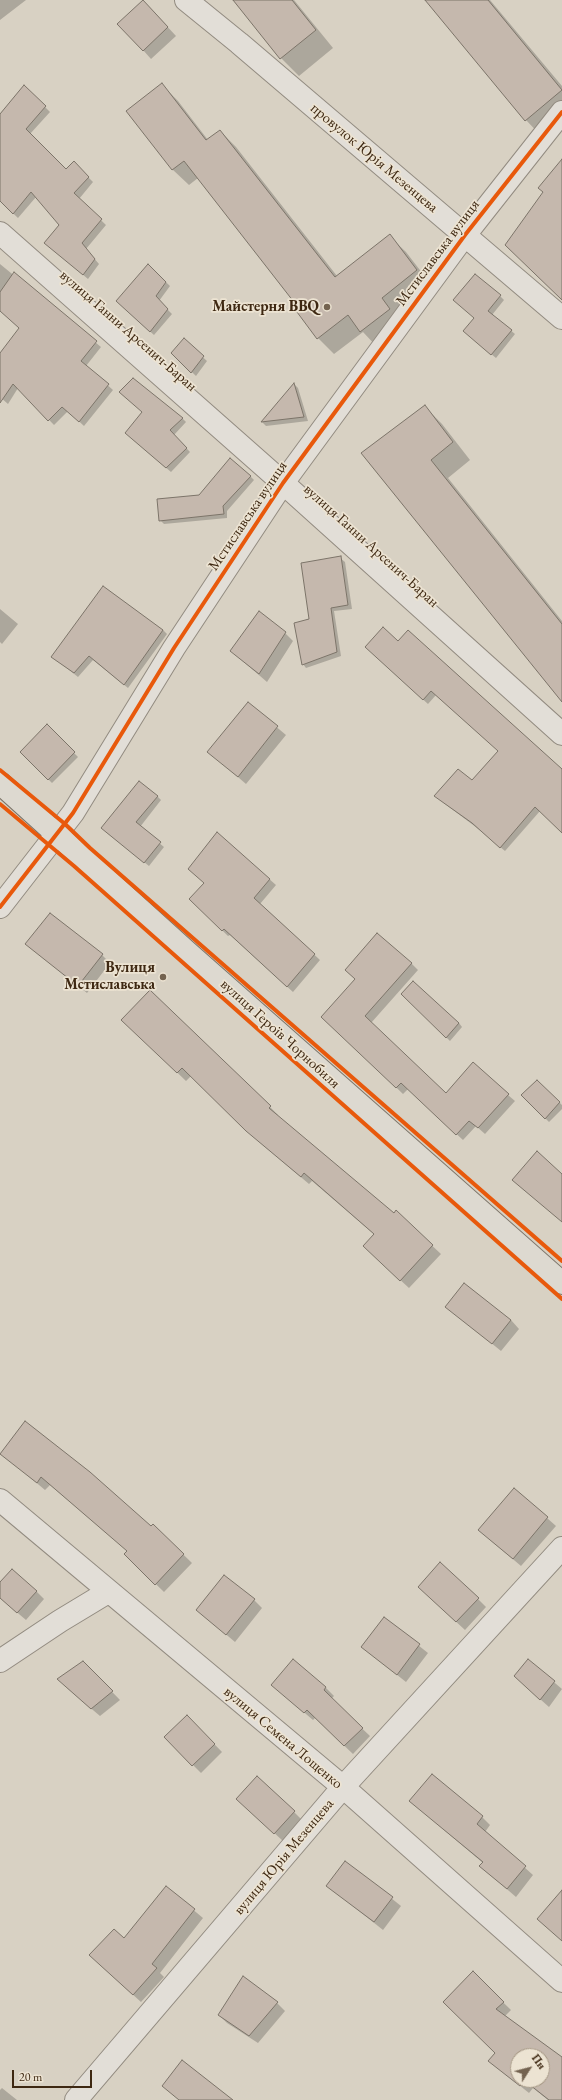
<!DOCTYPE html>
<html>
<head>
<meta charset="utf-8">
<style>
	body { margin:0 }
	#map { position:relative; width:562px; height:2100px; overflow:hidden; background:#d8d1c3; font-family:"EB Garamond",serif }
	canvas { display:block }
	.north { position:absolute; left:510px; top:2048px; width:40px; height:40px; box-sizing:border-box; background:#ece3d2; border:1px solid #a69885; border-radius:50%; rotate:54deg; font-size:11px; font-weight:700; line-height:16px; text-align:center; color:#3e2812 }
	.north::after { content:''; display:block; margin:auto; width:14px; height:18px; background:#746350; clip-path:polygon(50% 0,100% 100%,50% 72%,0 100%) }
	.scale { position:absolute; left:12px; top:2070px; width:80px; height:18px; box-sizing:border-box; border:2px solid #3e2812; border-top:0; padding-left:5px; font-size:12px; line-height:14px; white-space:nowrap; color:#3e2812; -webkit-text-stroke:3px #ece3d2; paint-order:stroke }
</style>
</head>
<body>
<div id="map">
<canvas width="562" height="2100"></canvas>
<div class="north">Пн</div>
<div class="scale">20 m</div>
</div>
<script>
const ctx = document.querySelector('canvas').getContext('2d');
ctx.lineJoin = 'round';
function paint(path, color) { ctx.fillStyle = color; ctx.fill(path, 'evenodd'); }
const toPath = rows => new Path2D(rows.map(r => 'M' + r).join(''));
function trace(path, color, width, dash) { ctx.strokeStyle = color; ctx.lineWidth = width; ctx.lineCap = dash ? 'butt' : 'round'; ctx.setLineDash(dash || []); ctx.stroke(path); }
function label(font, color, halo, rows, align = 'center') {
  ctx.font = font + ' "EB Garamond",serif'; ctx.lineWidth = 3.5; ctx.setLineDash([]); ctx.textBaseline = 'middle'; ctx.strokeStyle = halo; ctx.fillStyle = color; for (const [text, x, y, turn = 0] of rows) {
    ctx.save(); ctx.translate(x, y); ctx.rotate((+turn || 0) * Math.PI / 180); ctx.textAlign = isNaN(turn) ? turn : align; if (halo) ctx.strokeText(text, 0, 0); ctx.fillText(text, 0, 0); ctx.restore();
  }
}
const shadow = toPath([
	[0,0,26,0,0,20],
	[234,0,294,0,333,48,299,76,281,58],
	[426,0,490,0,562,86,562,122,543,138,526,120],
	[151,9,176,36,151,59,143,50],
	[162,85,178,101,208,140,220,131,236,147,337,276,389,236,406,252,433,287,377,347,363,332,334,354,318,338,298,306,198,178,189,185,172,169],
	[24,86,50,112,30,134,66,171,74,163,93,182,79,199,106,225,86,249,99,264,88,279,45,243,60,225,36,197,18,218,0,201,0,114],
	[0,264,101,347,86,366,113,390,84,426,68,411,54,425,18,388,8,404,0,397,0,355,20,329,0,310],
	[148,265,170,286,159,301,172,314,154,335,121,305],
	[500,296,504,300,492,315,515,334,496,358,468,335],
	[184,340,207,361,196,376,172,353],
	[294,384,298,388,308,421,266,426,262,422],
	[424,406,442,424,470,460,448,478,562,621,562,701,363,453],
	[182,418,186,422,174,435,190,452,171,472,130,437],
	[250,476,254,480,227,511,227,518,164,524,160,520,200,496],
	[340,558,345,562,352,609,334,611,341,656,306,668,303,664,311,620],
	[0,609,18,624,2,644,0,642],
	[163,630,167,634,128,688,93,660,78,677,53,657],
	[408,631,562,770,562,832,540,811,505,851,477,828,440,800,472,782,499,751,436,695,428,704,371,652,398,643],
	[285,633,293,641,267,682,231,651],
	[248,703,286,735,246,784,209,752],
	[47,726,78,757,52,783,21,752],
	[157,796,161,800,140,827,164,847,149,866,106,832],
	[217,833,276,885,260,904,320,960,293,992,230,935,228,936,190,899,205,883],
	[27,944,102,955,110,963,87,993],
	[411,963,418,970,371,1023,446,1094,508,1095,515,1101,485,1134,476,1126,463,1140,408,1089,403,1094,323,1017,356,979],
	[402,994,459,1023,462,1027,450,1041],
	[131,1028,270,1107,278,1115,277,1116,394,1214,396,1212,441,1254,409,1288,372,1254,375,1235,312,1181,309,1184,256,1139,191,1076,186,1081],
	[537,1081,562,1105,562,1109,549,1122,522,1095],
	[447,1307,511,1320,519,1329,501,1351],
	[1,1453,151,1527,153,1525,192,1563,164,1592,125,1554,128,1551,50,1485,45,1490],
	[547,1518,556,1526,521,1566,488,1538],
	[0,1584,36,1591,44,1599,26,1620,0,1598],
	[427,1595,478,1599,486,1607,465,1630],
	[254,1600,262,1608,235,1642,197,1610],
	[384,1618,428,1653,406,1682,362,1647],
	[293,1660,326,1688,334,1696,331,1699,370,1736,353,1754,315,1718,313,1720,272,1685],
	[528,1660,562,1689,549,1707,523,1684],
	[83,1662,120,1700,100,1716,67,1688],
	[187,1716,222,1752,201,1773,193,1765],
	[432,1775,482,1817,490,1825,485,1832,533,1875,516,1897,480,1866,483,1863,410,1801],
	[246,1807,294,1812,302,1820,283,1841],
	[346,1862,401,1906,383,1930,328,1886],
	[166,1887,203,1918,160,1973,164,1977,141,2002,99,1964,124,1940],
	[473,1973,511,2010,505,2016,562,2064,562,2100,548,2100,533,2088,529,2093,489,2061,496,2053],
	[518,2056,542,2056,542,2080,518,2080],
	[277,2003,285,2011,258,2043,227,2023,219,2015],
	[2,2088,17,2100,0,2100,0,2090]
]);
const building = toPath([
	[143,0,168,27,143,51,117,24,143,0],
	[233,0,292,0,316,30,280,59,233,0],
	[425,0,488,0,562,90,525,121,425,0],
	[162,83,206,140,220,130,335,277,390,234,417,270,382,298,390,309,360,332,348,315,317,339,294,308,297,306,184,161,172,170,126,111,162,83],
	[24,85,46,106,26,129,66,169,74,161,89,177,74,193,102,219,82,243,95,259,83,275,44,243,59,225,31,192,13,214,0,201,0,114,24,85],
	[562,159,562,300,505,245,543,192,538,188,562,159],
	[148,264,166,282,156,296,168,309,150,332,116,301,148,264],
	[14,272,97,341,81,361,109,384,79,422,62,407,48,421,13,384,0,403,0,353,19,328,0,311,0,292,14,272],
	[475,274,501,295,488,311,512,330,491,355,463,331,474,318,453,300,475,274],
	[184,338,204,356,191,373,171,353,184,338],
	[133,378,183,418,170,430,187,448,166,468,125,433,142,412,119,392,133,378],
	[294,383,304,417,261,422,294,383],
	[425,405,453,442,431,460,562,624,562,702,361,453,425,405],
	[230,458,251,476,223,506,224,514,159,521,157,499,199,495,230,458],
	[341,556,348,605,331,608,337,652,302,665,294,623,309,619,301,563,341,556],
	[103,586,163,630,124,685,89,656,74,673,51,657,103,586],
	[259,611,286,632,259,674,230,651,259,611],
	[383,627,398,641,408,630,562,769,562,833,535,807,500,848,472,823,434,796,458,769,472,780,498,751,431,691,423,700,365,647,383,627],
	[248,702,278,726,238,777,207,752,248,702],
	[47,724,75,752,48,780,20,752,47,724],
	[139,781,158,796,136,822,161,842,144,863,101,828,139,781],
	[217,832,270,879,254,898,315,954,287,987,224,929,222,931,189,899,204,883,188,869,217,832],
	[50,913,103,954,78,986,25,944,50,913],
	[377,933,412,963,365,1016,446,1093,473,1062,509,1094,478,1128,469,1121,456,1135,401,1083,396,1088,321,1017,355,979,345,970,377,933],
	[413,981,459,1023,446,1038,401,994,413,981],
	[150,990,271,1106,269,1108,394,1213,396,1210,433,1245,400,1281,363,1246,374,1234,304,1173,301,1177,246,1131,182,1068,177,1073,121,1020,150,990],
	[537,1080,560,1102,545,1119,521,1095,537,1080],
	[537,1151,562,1174,562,1222,512,1180,537,1151],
	[464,1283,511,1320,492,1344,445,1307,464,1283],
	[25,1421,90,1472,151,1526,153,1524,184,1554,155,1585,124,1554,127,1551,41,1477,37,1483,0,1454,25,1421],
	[514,1488,548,1517,513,1559,478,1530,514,1488],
	[440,1562,479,1598,456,1622,418,1587,440,1562],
	[12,1569,37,1591,17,1613,0,1598,0,1582,12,1569],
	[224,1575,255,1599,226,1635,196,1610,224,1575],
	[384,1617,420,1644,397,1675,361,1647,384,1617],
	[293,1659,326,1687,324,1690,363,1728,344,1746,307,1710,304,1713,271,1685,293,1659],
	[528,1659,555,1681,540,1700,514,1676,528,1659],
	[83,1661,113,1691,91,1709,57,1679,83,1661],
	[187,1715,215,1744,192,1766,164,1737,187,1715],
	[432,1774,483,1816,477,1824,526,1866,507,1889,479,1866,483,1862,409,1801,432,1774],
	[257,1776,295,1811,274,1834,236,1799,257,1776],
	[345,1861,393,1897,374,1922,326,1886,345,1861],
	[166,1886,195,1909,152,1964,157,1968,133,1995,89,1955,114,1929,124,1938,166,1886],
	[562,1890,562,1941,537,1919,562,1890],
	[473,1971,504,2002,496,2009,562,2057,562,2100,549,2100,525,2081,520,2086,488,2061,495,2053,443,2002,473,1971],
	[518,2056,542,2056,542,2080,518,2080,518,2056],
	[243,1976,278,2002,249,2036,218,2015,243,1976],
	[182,2060,233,2100,179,2100,162,2086,182,2060]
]);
const minor = toPath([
	[186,0,239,43,562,318],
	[0,233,283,483,562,734],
	[0,907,73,813,174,648,283,483,465,235,562,112],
	[0,1500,343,1787,562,1981],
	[0,1661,60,1621,108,1592],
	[76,2100,343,1787,562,1548]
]);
const major = toPath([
	[0,783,187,952,562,1283]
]);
const cycleway = toPath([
	[0,770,65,824,90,848,562,1261],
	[0,804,74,866,562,1299],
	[0,907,73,813,174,648,283,483,465,235,562,112]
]);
const markers = [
	[327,307,4,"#746350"],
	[163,977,4,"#746350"]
];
const streetNames = [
	["провулок Юрія Мезенцева",374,158,40],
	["Мстиславська вулиця",438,253,-53],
	["вулиця Ганни Арсенич-Баран",128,331,41],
	["Мстиславська вулиця",248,516,-56],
	["вулиця Ганни Арсенич-Баран",371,546,42],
	["вулиця Героїв Чорнобиля",280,1034,42],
	["вулиця Семена Лощенко",283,1738,40],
	["вулиця Юрія Мезенцева",284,1857,-50]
];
const poiNames = [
	["Майстерня BBQ",319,307],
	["Вулиця",155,968],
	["Мстиславська",155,985]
];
paint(shadow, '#0003');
paint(building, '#c5b8ad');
trace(building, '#7c7469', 1);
trace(minor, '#928b80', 24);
trace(major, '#7c7469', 24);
trace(minor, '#e2ded7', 22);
trace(major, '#ddd9d0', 22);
trace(cycleway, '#e8590c', 4);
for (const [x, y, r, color] of markers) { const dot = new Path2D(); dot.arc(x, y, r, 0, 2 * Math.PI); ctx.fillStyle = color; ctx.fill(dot); trace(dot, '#ece3d2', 1.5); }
label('15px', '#3e2812', '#ece3d2', streetNames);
label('bold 15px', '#3e2812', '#ece3d2', poiNames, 'right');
</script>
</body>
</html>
